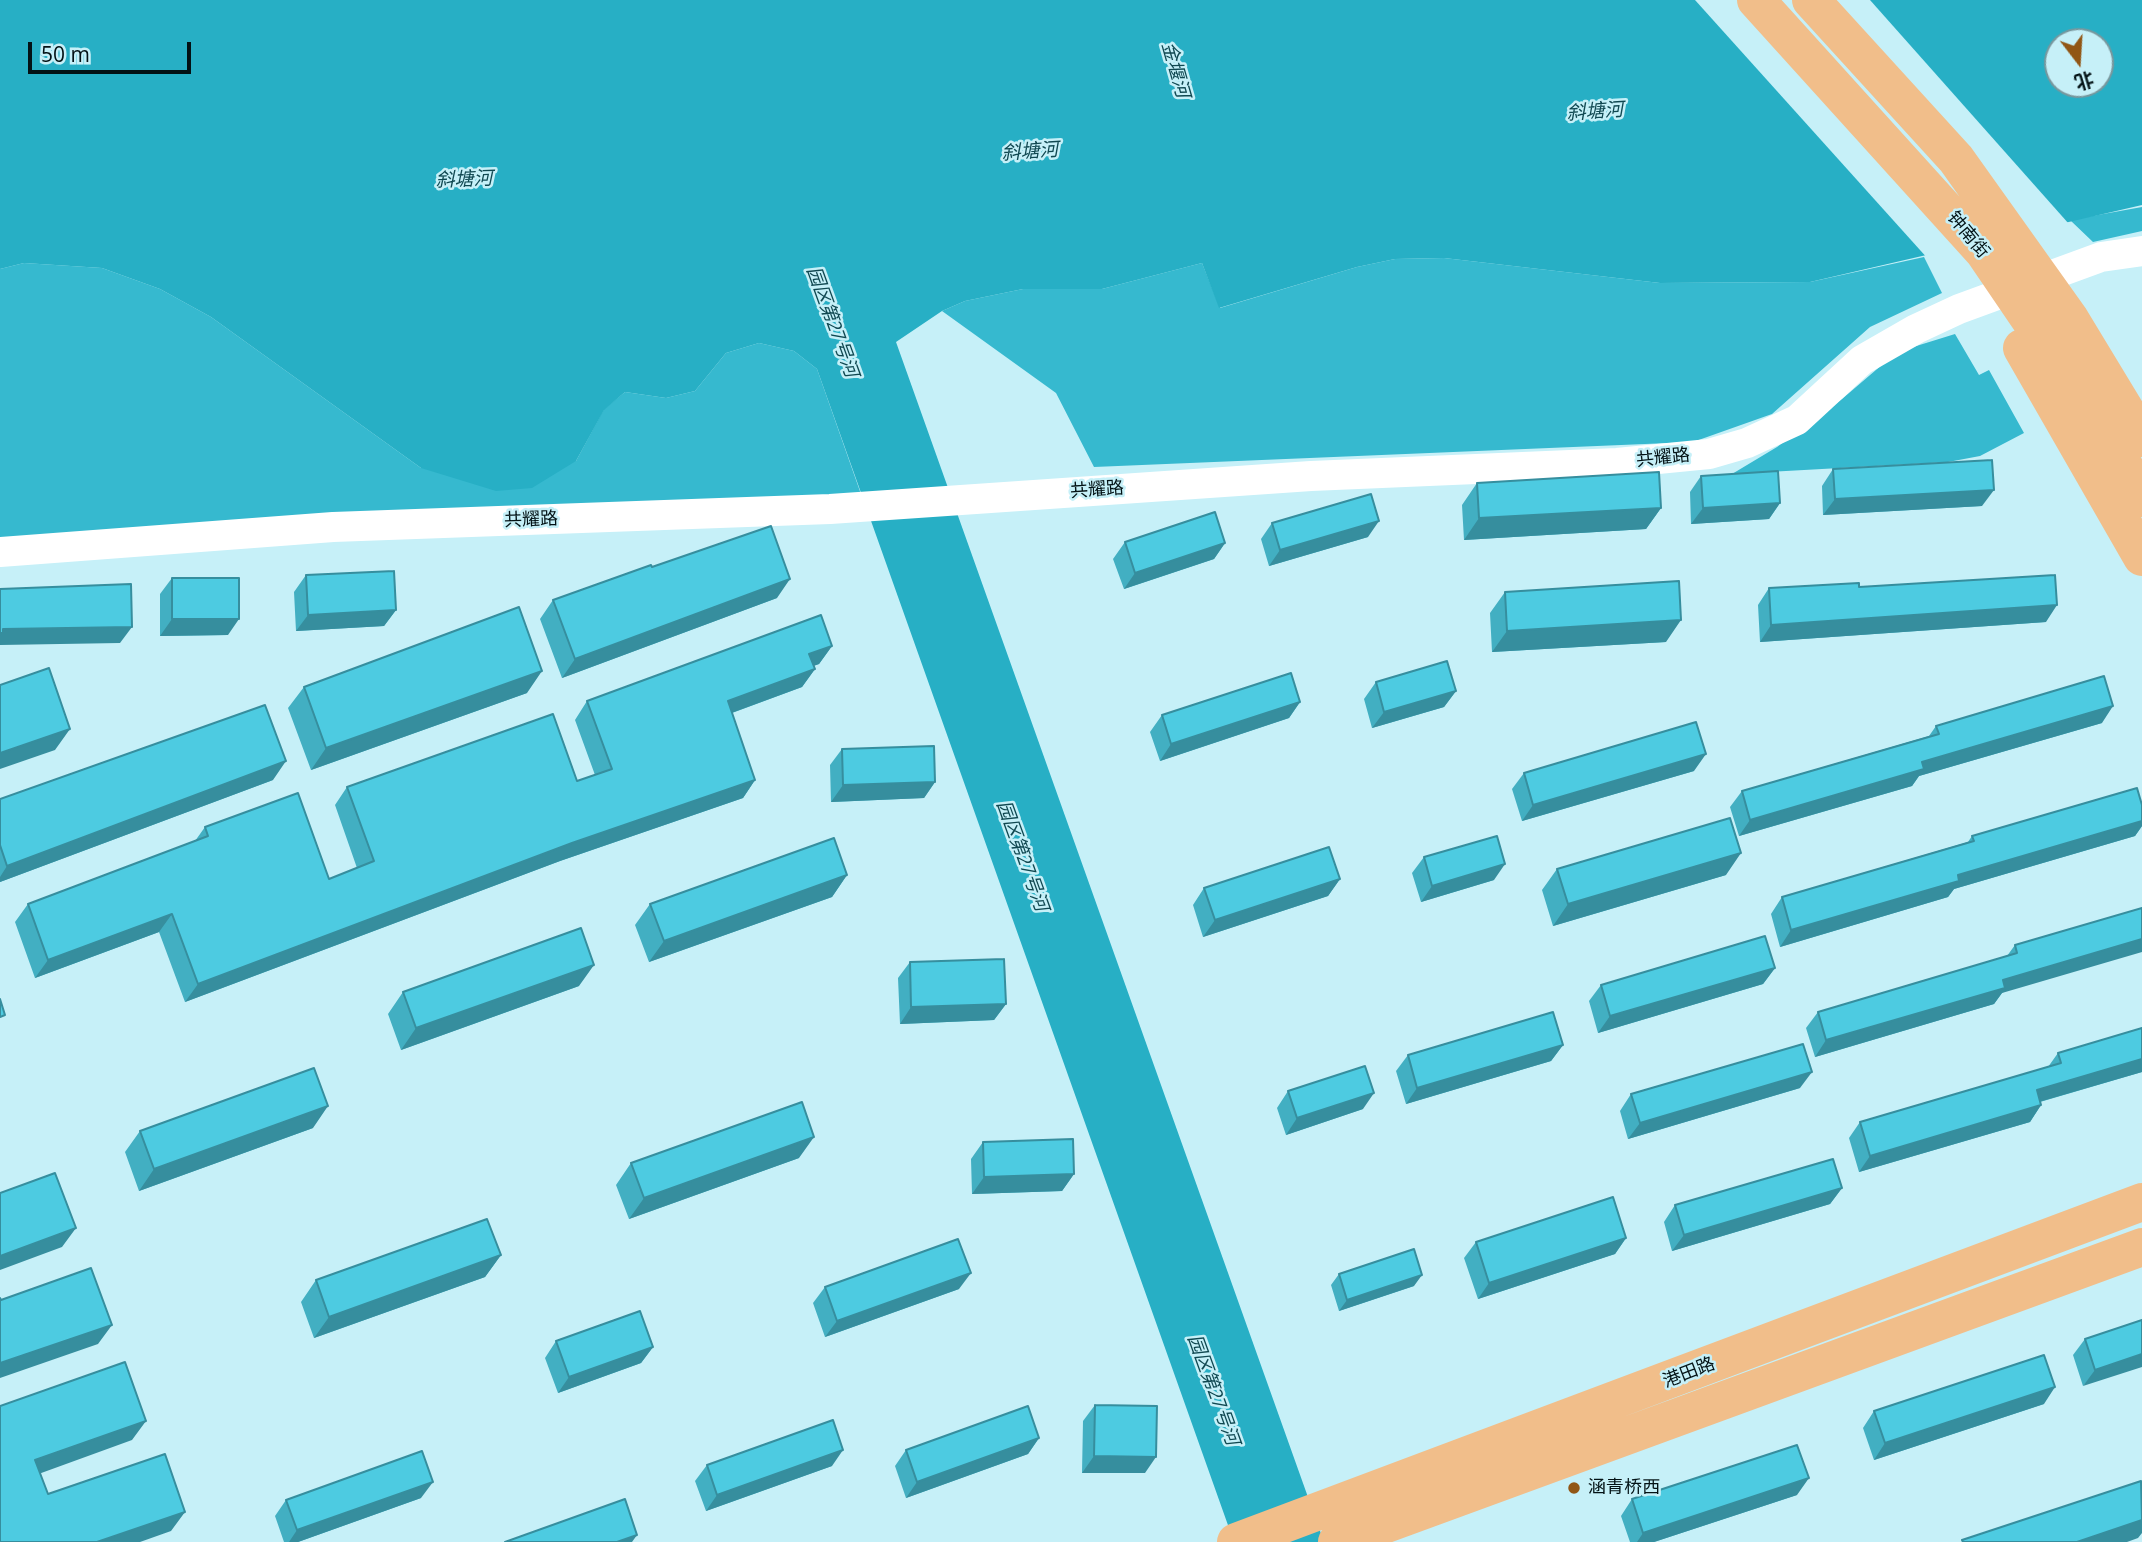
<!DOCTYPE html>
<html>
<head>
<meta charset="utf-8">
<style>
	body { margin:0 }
	#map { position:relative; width:2142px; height:1542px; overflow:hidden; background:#c6f0f8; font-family:"Open Sans","Noto Sans SC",sans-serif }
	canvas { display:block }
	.north { position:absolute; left:2044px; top:28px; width:70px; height:70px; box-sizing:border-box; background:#c6f0f8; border:2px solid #78979d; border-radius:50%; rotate:163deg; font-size:19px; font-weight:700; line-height:28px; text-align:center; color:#031215 }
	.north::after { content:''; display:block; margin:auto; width:24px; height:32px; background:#915615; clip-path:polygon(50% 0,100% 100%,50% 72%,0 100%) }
	.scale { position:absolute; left:28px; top:42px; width:163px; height:32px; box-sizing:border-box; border:4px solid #031215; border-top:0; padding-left:9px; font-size:21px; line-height:24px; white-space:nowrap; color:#031215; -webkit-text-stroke:5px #c6f0f8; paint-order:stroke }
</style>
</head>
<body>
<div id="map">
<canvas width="2142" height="1542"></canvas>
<div class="north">北</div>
<div class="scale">50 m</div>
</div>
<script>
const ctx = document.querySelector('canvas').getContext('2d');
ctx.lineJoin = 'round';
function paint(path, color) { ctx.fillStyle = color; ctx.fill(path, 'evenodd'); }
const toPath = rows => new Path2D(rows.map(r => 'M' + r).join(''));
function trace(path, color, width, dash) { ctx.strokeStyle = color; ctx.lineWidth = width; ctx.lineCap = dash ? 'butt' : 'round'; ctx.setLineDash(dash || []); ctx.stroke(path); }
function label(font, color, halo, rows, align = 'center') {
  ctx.font = font + ' "Open Sans","Noto Sans SC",sans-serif'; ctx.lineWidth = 5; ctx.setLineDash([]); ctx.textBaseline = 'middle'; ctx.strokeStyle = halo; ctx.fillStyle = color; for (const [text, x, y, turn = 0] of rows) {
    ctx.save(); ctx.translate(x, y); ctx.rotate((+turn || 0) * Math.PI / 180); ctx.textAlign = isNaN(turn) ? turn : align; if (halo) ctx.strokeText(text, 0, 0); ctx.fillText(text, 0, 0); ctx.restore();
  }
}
const forest = toPath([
	[2142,207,2142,231,2093,242,2070,220],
	[1924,257,1942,293,1870,327,1772,414,1693,442,1094,467,1056,393,942,311,965,301,1023,289,1102,289,1202,263,1220,308,1357,267,1395,259,1444,258,1660,283,1810,282],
	[24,263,102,268,160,289,211,317,421,468,576,461,604,409,625,392,666,398,695,391,726,353,759,343,794,351,817,369,862,497,0,552,0,269],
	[1955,334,1979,375,1989,370,2024,433,1980,456,1948,462,1732,474,1777,447,1842,399,1897,352]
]);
const water = toPath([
	[0,0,2142,0,2142,205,1810,282,1660,283,1444,258,1395,259,1357,267,1219,308,1202,263,1102,289,1023,289,965,301,942,311,896,342,1324,1542,1234,1542,817,369,794,351,759,343,726,353,695,391,666,398,625,392,604,410,576,461,532,488,496,491,421,468,211,317,160,289,102,268,24,263,0,269],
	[2058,42,2100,42,2100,84,2058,84]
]);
const pier = toPath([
	[1695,0,1870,0,2069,224,1929,260]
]);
const minor = toPath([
	[0,552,333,527,830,509,1311,476,1617,463,1709,454,1747,443,1797,420,1862,360,1916,329,1959,309,2101,257,2142,251]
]);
const major = toPath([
	[1756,0,1984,252,2097,418,2142,498],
	[1811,0,1956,159,2070,319,2142,438],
	[2022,348,2142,557],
	[1236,1542,2142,1202],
	[1337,1542,2142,1247]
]);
const wall = toPath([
	[1833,469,1982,506,1823,515,1822,486],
	[1701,476,1780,503,1769,519,1691,524,1690,492],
	[1477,483,1661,508,1646,529,1464,540,1462,505],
	[1272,523,1368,537,1269,566,1261,539],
	[1125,542,1225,543,1214,559,1124,589,1113,559],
	[306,575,396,610,384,626,296,631,294,592],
	[172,578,228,635,160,636,160,594],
	[1859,587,2046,622,1760,642,1758,605,1769,588],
	[1505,592,1666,642,1492,652,1490,613],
	[777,598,562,678,540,619,553,600],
	[832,646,819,664,813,666,815,669,802,687,732,713,755,780,743,798,560,861,185,1002,159,932,35,978,15,922,28,904,195,841,205,827,329,879,357,868,335,805,347,787,577,781,595,775,575,720,587,701],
	[1376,682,1456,691,1444,707,1372,728,1364,699],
	[304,687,527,693,311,770,288,708],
	[1300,702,1289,718,1160,761,1150,732,1162,715],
	[2102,723,1919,776,1912,786,1739,836,1730,807,1742,791,1929,736,1936,726],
	[842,749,935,782,924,798,831,802,830,765],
	[1694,771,1522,821,1512,789,1524,773],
	[273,780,0,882,0,799],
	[2142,805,2142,826,2135,836,1954,889,1948,897,1780,947,1771,914,1782,897,1968,842,1972,836],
	[1424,857,1494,880,1421,902,1412,873],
	[1557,869,1726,875,1553,926,1542,890],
	[847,875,832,897,649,962,635,925,650,904],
	[1340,879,1328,896,1203,937,1193,905,1204,888],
	[2142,908,2002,993,1994,1004,1815,1057,1806,1028,1818,1012,2007,956,2015,945],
	[910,962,1006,1004,994,1020,900,1024,898,978],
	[1775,968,1763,984,1598,1033,1589,1001,1601,985],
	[579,986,401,1050,388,1014,403,992],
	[2142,1028,2142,1072,2040,1102,2041,1105,2030,1122,1859,1172,1849,1138,1860,1122,2048,1067,2058,1053],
	[1563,1045,1551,1061,1406,1104,1396,1071,1408,1055],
	[1800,1088,1628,1139,1620,1111,1631,1094],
	[1288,1091,1363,1109,1286,1135,1277,1108],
	[313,1128,139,1191,125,1152,140,1131],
	[983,1142,1074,1174,1062,1191,972,1194,971,1159],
	[799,1158,629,1219,616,1185,631,1163],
	[1842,1188,1830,1204,1672,1251,1664,1222,1675,1205],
	[1626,1238,1615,1254,1478,1299,1464,1258,1476,1242],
	[501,1255,485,1277,314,1338,301,1302,316,1280],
	[1339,1274,1414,1286,1339,1311,1331,1285],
	[825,1287,959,1289,825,1337,813,1303],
	[2142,1320,2083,1386,2073,1355,2085,1339],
	[556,1341,653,1347,641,1363,558,1393,545,1358],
	[2044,1404,1874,1460,1863,1428,1874,1411],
	[1095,1405,1145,1473,1082,1473,1083,1421],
	[1039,1438,1028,1454,906,1498,895,1466,906,1450],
	[707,1465,832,1466,706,1511,695,1481],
	[1797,1495,1654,1542,1630,1542,1621,1516,1632,1499],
	[421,1498,298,1542,284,1542,275,1516,286,1500]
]);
const shadedWall = toPath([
	[1994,490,1982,506,1823,515,1835,499],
	[1780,503,1769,519,1691,524,1703,508],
	[1661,508,1646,529,1464,540,1479,518],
	[1379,521,1368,537,1269,566,1280,550],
	[1225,543,1214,559,1124,589,1135,573],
	[790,579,777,598,562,678,575,659],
	[2057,605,2046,622,1760,642,1771,625],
	[396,610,384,626,296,631,308,615],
	[172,619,239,619,228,635,160,636],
	[1681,620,1666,642,1492,652,1507,631],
	[132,627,120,643,0,645,0,633,3,629],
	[832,646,819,664,796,672,809,654],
	[815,669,802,687,715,719,728,701],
	[542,671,527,693,311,770,326,748],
	[1456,691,1444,707,1372,728,1384,712],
	[1300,702,1289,718,1160,761,1171,744],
	[2113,706,2102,723,1919,776,1912,786,1739,836,1750,820,1922,762],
	[70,729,55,750,0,769,0,753],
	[1706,754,1694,771,1522,821,1533,805],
	[286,761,273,780,0,882,0,877,7,866],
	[755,780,743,798,560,861,185,1002,198,984,572,843],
	[935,782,924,798,831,802,843,785],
	[2142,821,2142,826,2135,836,1954,889,1948,897,1780,947,1791,930,1958,875],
	[1741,853,1726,875,1553,926,1568,904],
	[1505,864,1494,880,1421,902,1432,886],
	[847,875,832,897,649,962,664,941],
	[1340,879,1328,896,1203,937,1215,920],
	[172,914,159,932,35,978,48,960],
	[2142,939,2142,952,2002,993,1994,1004,1815,1057,1826,1040,2003,980],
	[594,965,579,986,401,1050,416,1028],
	[1775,968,1763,984,1598,1033,1610,1016],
	[1006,1004,994,1020,900,1024,911,1007],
	[1563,1045,1551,1061,1406,1104,1417,1088],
	[2142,1059,2142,1072,2025,1106,2037,1090],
	[1812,1072,1800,1088,1628,1139,1640,1123],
	[1374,1093,1363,1109,1286,1135,1297,1118],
	[2041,1105,2030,1122,1859,1172,1870,1156],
	[328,1106,313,1128,139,1191,154,1169],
	[814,1137,799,1158,629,1219,644,1198],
	[1074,1174,1062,1191,972,1194,984,1177],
	[1842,1188,1830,1204,1672,1251,1684,1235],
	[76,1228,62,1247,0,1270,0,1256],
	[1626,1238,1615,1254,1478,1299,1489,1283],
	[501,1255,485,1277,314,1338,329,1317],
	[971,1273,959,1289,825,1337,837,1321],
	[1422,1275,1414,1286,1339,1311,1347,1300],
	[112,1325,98,1344,0,1378,0,1363],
	[653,1347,641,1363,558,1393,569,1377],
	[2142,1354,2142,1367,2083,1386,2095,1370],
	[2055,1387,2044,1404,1874,1460,1885,1443],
	[146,1421,132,1440,22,1480,35,1460],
	[1039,1438,1028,1454,906,1498,917,1482],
	[843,1450,832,1466,706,1511,717,1495],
	[1094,1456,1156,1457,1145,1473,1082,1473],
	[1809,1478,1797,1495,1654,1542,1637,1542,1643,1533],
	[433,1482,421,1498,298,1542,289,1542,297,1530],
	[185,1512,171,1531,140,1542,97,1542],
	[2142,1520,2142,1533,2138,1538,2127,1542,2077,1542],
	[637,1535,632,1542,617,1542]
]);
const building = toPath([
	[1992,460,1994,490,1835,499,1833,469,1992,460],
	[1778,471,1780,503,1703,508,1701,476,1778,471],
	[1659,472,1661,508,1479,518,1477,483,1659,472],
	[1371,494,1379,521,1280,550,1272,523,1371,494],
	[1215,512,1225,543,1135,573,1125,542,1215,512],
	[771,526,790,579,575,659,553,600,651,565,652,567,771,526],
	[394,571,396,610,308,615,306,575,394,571],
	[2055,575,2057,605,1771,625,1769,588,1859,583,1859,587,2055,575],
	[172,578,239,578,239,619,172,619,172,578],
	[1679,581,1681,620,1507,631,1505,592,1679,581],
	[131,584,132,627,3,629,3,633,0,633,0,589,131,584],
	[519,607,542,671,326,748,304,687,519,607],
	[821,615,832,646,809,654,815,669,728,701,755,780,572,843,198,984,172,914,48,960,28,904,208,836,205,827,298,793,329,879,374,861,347,787,553,714,577,781,612,769,587,701,821,615],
	[1447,661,1456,691,1384,712,1376,682,1447,661],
	[49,668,70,729,0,753,0,685,49,668],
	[1291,673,1300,702,1171,744,1162,715,1291,673],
	[2104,676,2113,706,1922,762,1924,769,1750,820,1742,791,1939,734,1936,726,2104,676],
	[265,705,286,761,7,866,0,845,0,799,265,705],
	[1696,722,1706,754,1533,805,1524,773,1696,722],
	[934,746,935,782,843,785,842,749,934,746],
	[2137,788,2142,805,2142,821,1958,875,1959,881,1791,930,1782,897,1974,841,1972,836,2137,788],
	[1730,818,1741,853,1568,904,1557,869,1730,818],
	[1497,836,1505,864,1432,886,1424,857,1497,836],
	[834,838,847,875,664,941,650,904,834,838],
	[1329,847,1340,879,1215,920,1204,888,1329,847],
	[2142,908,2142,939,2003,980,2005,988,1826,1040,1818,1012,2017,953,2015,945,2142,908],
	[581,928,594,965,416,1028,403,992,581,928],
	[1765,936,1775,968,1610,1016,1601,985,1765,936],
	[1004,959,1006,1004,911,1007,910,962,1004,959],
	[0,999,5,1015,0,1017,0,999],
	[1553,1012,1563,1045,1417,1088,1408,1055,1553,1012],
	[2142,1028,2142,1059,2037,1090,2041,1105,1870,1156,1860,1122,2061,1063,2058,1053,2142,1028],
	[1803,1044,1812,1072,1640,1123,1631,1094,1803,1044],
	[1365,1066,1374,1093,1297,1118,1288,1091,1365,1066],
	[314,1068,328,1106,154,1169,140,1131,314,1068],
	[802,1102,814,1137,644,1198,631,1163,802,1102],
	[1073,1139,1074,1174,984,1177,983,1142,1073,1139],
	[1833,1159,1842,1188,1684,1235,1675,1205,1833,1159],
	[55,1173,76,1228,0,1256,0,1193,55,1173],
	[1613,1197,1626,1238,1489,1283,1476,1242,1613,1197],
	[487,1219,501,1255,329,1317,316,1280,487,1219],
	[958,1239,971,1273,837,1321,825,1287,958,1239],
	[1414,1249,1422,1275,1347,1300,1339,1274,1414,1249],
	[91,1268,112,1325,0,1363,0,1298,1,1300,91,1268],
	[640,1311,653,1347,569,1377,556,1341,640,1311],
	[2142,1320,2142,1354,2095,1370,2085,1339,2142,1320],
	[2044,1355,2055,1387,1885,1443,1874,1411,2044,1355],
	[125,1362,146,1421,35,1460,48,1494,165,1454,185,1512,97,1542,0,1542,0,1406,125,1362],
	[1095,1405,1157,1406,1156,1457,1094,1456,1095,1405],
	[1028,1406,1039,1438,917,1482,906,1450,1028,1406],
	[833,1420,843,1450,717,1495,707,1465,833,1420],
	[1797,1445,1809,1478,1643,1533,1632,1499,1797,1445],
	[422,1451,433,1482,297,1530,286,1500,422,1451],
	[2141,1481,2142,1520,2077,1542,1963,1542,1962,1540,2141,1481],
	[625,1499,637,1535,617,1542,505,1542,625,1499]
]);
const markers = [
	[1574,1488,7,"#915615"]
];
const streetNames = [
	["钟南街",1968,235,50],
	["共耀路",1663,458,-6],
	["共耀路",1097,490,-4],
	["共耀路",531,520,-2],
	["港田路",1689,1373,-21]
];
const poiNames = [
	["涵青桥西",1588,1488]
];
const waterNames = [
	["金堰河",1175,70,74],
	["斜塘河",1595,112,-4],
	["斜塘河",1030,152,-4],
	["斜塘河",464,180,-2],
	["园区第27号河",832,322,70],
	["园区第27号河",1022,856,70],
	["园区第27号河",1213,1390,70]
];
paint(forest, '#36b9cf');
paint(water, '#27afc5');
paint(pier, '#c6f0f8');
trace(minor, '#fff', 30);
trace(major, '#f1be8a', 38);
paint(wall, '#42afc2');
paint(shadedWall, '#368e9e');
paint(building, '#4dcbe1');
trace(building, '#368e9e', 2);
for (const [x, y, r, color] of markers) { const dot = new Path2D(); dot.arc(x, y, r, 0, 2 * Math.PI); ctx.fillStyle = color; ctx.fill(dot); trace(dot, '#c6f0f8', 2.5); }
label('18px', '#031215', '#c6f0f8', streetNames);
label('18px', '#031215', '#c6f0f8', poiNames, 'left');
label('italic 19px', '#104851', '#c6f0f8', waterNames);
</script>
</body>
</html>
